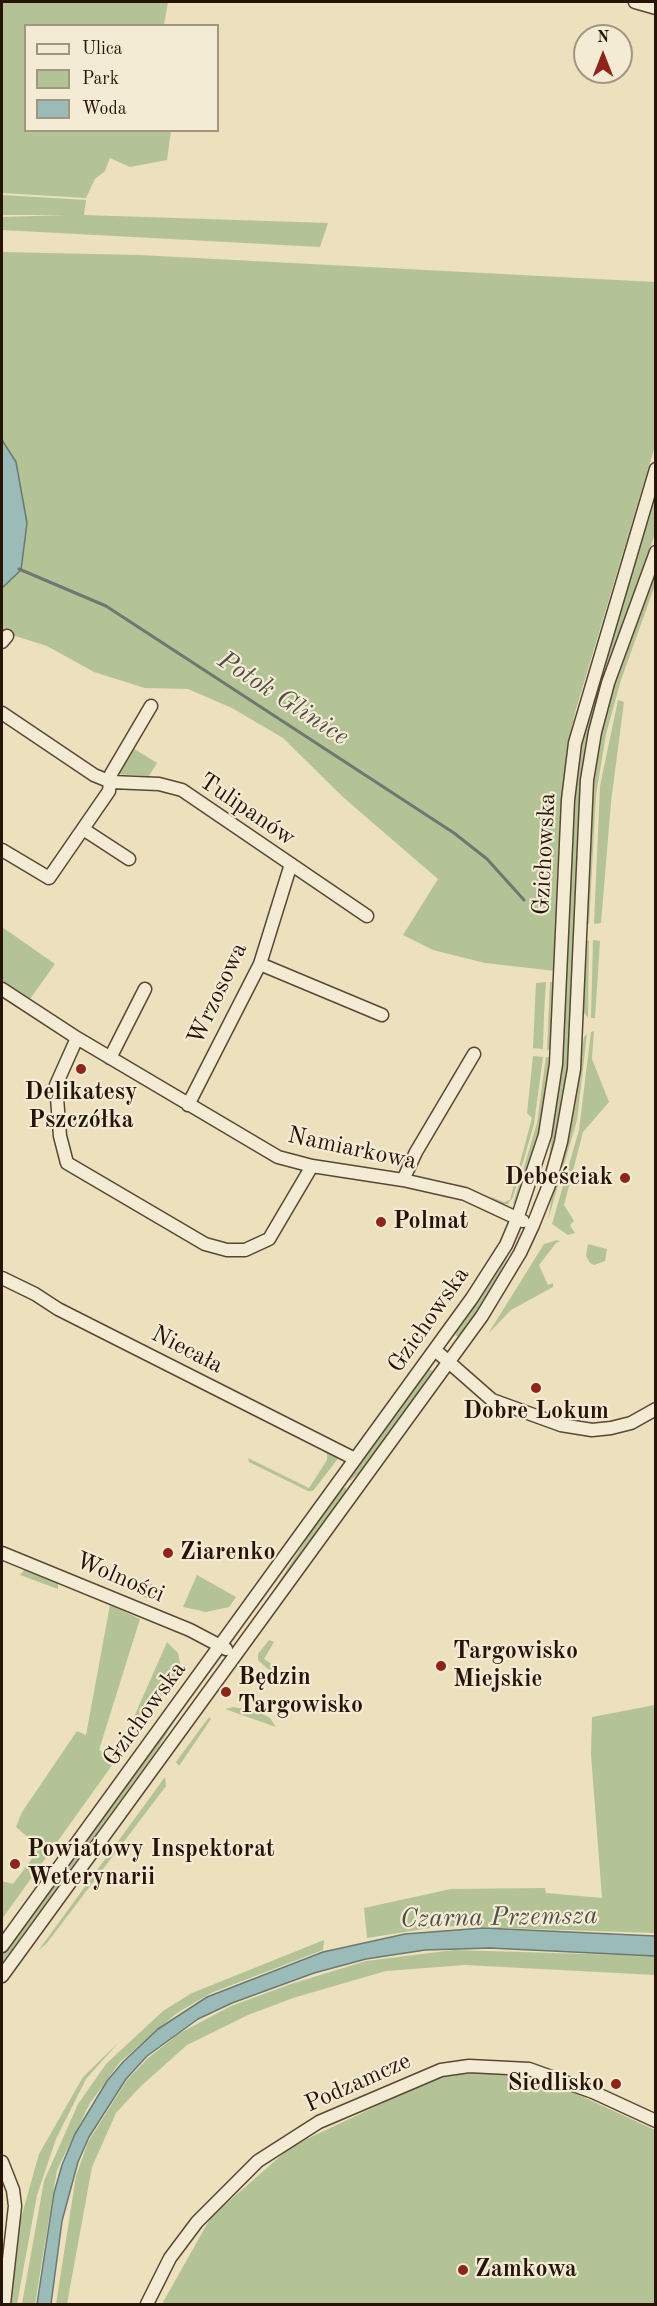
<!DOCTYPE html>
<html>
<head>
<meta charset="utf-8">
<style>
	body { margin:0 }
	#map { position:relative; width:657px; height:2306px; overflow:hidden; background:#ece0bd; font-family:"Old Standard TT",serif }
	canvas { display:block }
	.frame { position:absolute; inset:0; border:3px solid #281407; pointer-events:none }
	.legend { position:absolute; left:24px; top:24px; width:195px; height:108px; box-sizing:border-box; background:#f3ebd4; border:2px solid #a29582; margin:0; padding:8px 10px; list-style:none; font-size:18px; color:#281407 }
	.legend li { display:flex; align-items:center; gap:12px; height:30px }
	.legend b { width:30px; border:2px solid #a29582 }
	.north { position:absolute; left:573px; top:24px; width:60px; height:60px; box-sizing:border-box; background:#f3ebd4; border:2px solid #a29582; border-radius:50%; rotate:0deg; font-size:16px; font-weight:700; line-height:24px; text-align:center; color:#281407 }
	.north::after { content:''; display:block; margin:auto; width:21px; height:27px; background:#8f2418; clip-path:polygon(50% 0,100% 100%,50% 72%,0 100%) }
</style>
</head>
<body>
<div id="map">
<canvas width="657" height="2306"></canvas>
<div class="frame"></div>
<ul class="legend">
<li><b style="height:8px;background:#f3ebd4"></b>Ulica</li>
<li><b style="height:16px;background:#b3c395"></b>Park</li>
<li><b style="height:16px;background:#9abbb8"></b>Woda</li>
</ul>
<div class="north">N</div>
</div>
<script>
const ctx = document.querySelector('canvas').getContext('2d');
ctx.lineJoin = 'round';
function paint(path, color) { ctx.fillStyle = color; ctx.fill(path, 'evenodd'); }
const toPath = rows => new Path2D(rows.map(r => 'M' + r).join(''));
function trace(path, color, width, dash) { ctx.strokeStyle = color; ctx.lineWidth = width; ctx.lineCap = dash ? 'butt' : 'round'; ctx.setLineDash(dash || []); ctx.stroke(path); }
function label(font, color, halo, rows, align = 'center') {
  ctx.font = font + ' "Old Standard TT",serif'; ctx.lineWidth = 4.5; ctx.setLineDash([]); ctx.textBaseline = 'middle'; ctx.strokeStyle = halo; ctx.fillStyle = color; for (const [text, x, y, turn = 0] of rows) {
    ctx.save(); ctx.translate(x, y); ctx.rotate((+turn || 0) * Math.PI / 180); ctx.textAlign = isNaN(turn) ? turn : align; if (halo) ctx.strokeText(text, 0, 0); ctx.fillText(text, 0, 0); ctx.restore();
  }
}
const green = toPath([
	[2,2,168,2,164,25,26,26,26,130,171,131,167,160,130,167,110,158,105,171,95,179,86,198,2,193],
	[2,195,86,200,84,215,328,223,320,247,2,230,2,217,66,215,2,215],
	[2,252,139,255,655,282,655,446,576,709,567,750,560,816,556,971,485,963,433,950,403,935,438,879,344,798,283,738,232,708,188,689,145,688,94,672,47,646,15,636,2,628],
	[655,493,655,534,606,670,588,737,580,790,568,1068,551,1158,534,1208,549,1157,562,1067,573,814,579,753,610,639],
	[655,568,655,585,621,680,606,734,596,795,589,924,586,923,593,774,598,744,614,681],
	[618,700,624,702,611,802,601,923,594,924,600,786],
	[131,747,157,763,149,776,116,774],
	[2,927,55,964,30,999,2,981],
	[589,940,588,1018,583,1011,584,944],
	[593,940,600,941,595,1018,591,1018],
	[546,982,544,1013,543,1049,533,1048,536,983],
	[550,982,554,982,551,1048,547,1051],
	[594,1031,592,1059,609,1102,583,1132,564,1205,574,1221,570,1225,575,1233,568,1235,552,1224,579,1130,591,1032],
	[587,1034,577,1120,548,1220,552,1195,570,1134,584,1037],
	[533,1056,543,1057,534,1124,513,1197,508,1204,500,1204,489,1196,504,1202,510,1200,532,1118,527,1113],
	[546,1057,551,1058,544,1115,533,1158,517,1201,513,1204,537,1123],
	[557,1240,561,1242,557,1242,539,1265,548,1285,553,1283,553,1287,511,1310,488,1334,544,1244],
	[588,1244,607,1249,605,1261,594,1265,590,1263,586,1256],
	[510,1252,486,1300,459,1336,456,1336,455,1333],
	[429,1369,433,1371,364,1469,350,1481,350,1477],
	[326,1449,340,1456,313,1491,308,1491,249,1462,248,1458,309,1488,327,1460,327,1454,323,1451],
	[346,1487,346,1492,259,1613,336,1493],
	[25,1569,58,1582,58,1589,20,1575],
	[197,1575,236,1597,229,1607,206,1612,183,1607],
	[143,1581,155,1586,152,1600,136,1594],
	[110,1605,140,1619,99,1750,116,1758,167,1642,178,1653,181,1669,2,1919,2,1881,13,1884,40,1848,16,1827,22,1812,77,1731,86,1735],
	[269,1640,274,1642,264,1659,279,1669,277,1671,268,1669,258,1660,258,1654],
	[187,1700,158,1748,2,1964,2,1955],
	[655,1705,655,1933,443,1926,367,1938,364,1908,451,1889,545,1888,546,1893,602,1898,591,1755,592,1717],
	[234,1707,261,1713,270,1718,276,1727,225,1709],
	[209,1717,211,1719,179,1766,176,1762],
	[165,1777,166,1786,47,1943,38,1951],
	[324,1940,323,1950,211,1993,177,2013,120,2062,90,2103,57,2170,35,2304,22,2304,44,2181,78,2104,106,2064,163,2011,192,1993],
	[454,1950,655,1956,655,1975,465,1965,386,1971,293,1998,248,2015,187,2045,140,2087,116,2113,92,2167,67,2304,56,2304,76,2176,88,2142,127,2080,148,2058,180,2033,231,2006,291,1984,366,1961],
	[119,2042,86,2079,56,2139,37,2195,17,2304,10,2304,19,2225,39,2154,83,2077],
	[503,2070,566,2089,655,2130,655,2304,162,2304,211,2217,292,2146,440,2076]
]);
const water = toPath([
	[2,440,16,462,27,523,21,570,2,588,2,440],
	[483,1928,655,1936,655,1956,490,1948,425,1950,366,1959,314,1973,232,2003,198,2019,147,2056,126,2079,89,2137,78,2162,62,2221,51,2304,37,2304,54,2193,62,2165,75,2134,107,2081,123,2062,158,2029,207,1997,323,1952,405,1934,483,1928]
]);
const stream = toPath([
	[19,569,106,606,454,833,487,859,524,900]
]);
const minor = toPath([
	[635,2,656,8],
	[2,642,7,636],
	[2,713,94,775,111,782,159,784,182,790,367,916],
	[83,829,129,859],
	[2,850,49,878,109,791,111,774,151,706],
	[260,964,382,1015],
	[2,989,77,1038,278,1157,312,1166,403,1180,465,1194,523,1221],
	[77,1038,56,1085,60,1136,67,1163,205,1244,227,1250,245,1250,269,1239,312,1166],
	[110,1058,145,989],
	[188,1105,260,964,291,864],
	[403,1180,416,1152,474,1054],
	[2,1278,35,1294,58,1309,355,1459],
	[435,1350,492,1400,561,1425,592,1430,611,1428,631,1423,656,1409],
	[2,1553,190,1630,226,1649],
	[2,1946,472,1298,506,1245,517,1219,545,1135,556,1064,568,800,575,743,656,469],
	[2,1976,482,1316,520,1253,533,1225,549,1185,561,1142,574,1069,587,780,595,732,608,683,656,552],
	[2,2162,13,2190,15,2206,4,2304],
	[147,2304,170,2258,197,2222,258,2161,319,2122,441,2070,469,2066,529,2069,593,2092,656,2121]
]);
const markers = [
	[81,1069,6,"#8f2418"],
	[625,1178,6,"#8f2418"],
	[381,1222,6,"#8f2418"],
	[536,1388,6,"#8f2418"],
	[168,1553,6,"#8f2418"],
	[441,1666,6,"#8f2418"],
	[226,1692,6,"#8f2418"],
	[15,1864,6,"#8f2418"],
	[616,2084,6,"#8f2418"],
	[463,2270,6,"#8f2418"]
];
const streetNames = [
	["Tulipanów",247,810,34],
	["Gzichowska",545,854,-87],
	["Wrzosowa",218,994,-65],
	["Namiarkowa",352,1149,12],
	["Gzichowska",429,1320,-55],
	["Niecała",187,1350,27],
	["Wolności",120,1578,23],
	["Gzichowska",145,1714,-54],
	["Podzamcze",358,2083,-24]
];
const poiNames = [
	["Delikatesy",81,1093,"center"],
	["Pszczółka",81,1121,"center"],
	["Debeściak",613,1178,"right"],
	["Polmat",393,1222],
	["Dobre Lokum",536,1412,"center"],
	["Ziarenko",180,1553],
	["Targowisko",453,1652],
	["Miejskie",453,1680],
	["Będzin",238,1678],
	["Targowisko",238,1706],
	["Powiatowy Inspektorat",27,1850],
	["Weterynarii",27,1878],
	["Siedlisko",604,2084,"right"],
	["Zamkowa",475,2270]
];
const waterNames = [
	["Potok Glinice",283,699,33],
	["Czarna Przemsza",499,1918,-1]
];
paint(green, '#b3c395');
paint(water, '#9abbb8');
trace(water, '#6c7871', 1.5);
trace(stream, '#6c7871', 3);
trace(minor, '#594734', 15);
trace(minor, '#f3ebd4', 12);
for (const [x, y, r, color] of markers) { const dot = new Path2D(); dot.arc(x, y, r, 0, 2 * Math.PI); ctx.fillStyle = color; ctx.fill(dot); trace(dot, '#f3ebd4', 2); }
label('24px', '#281407', '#f3ebd4', streetNames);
label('bold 24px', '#281407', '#f3ebd4', poiNames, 'left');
label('italic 26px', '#504e45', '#f3ebd4', waterNames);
</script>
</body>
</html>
